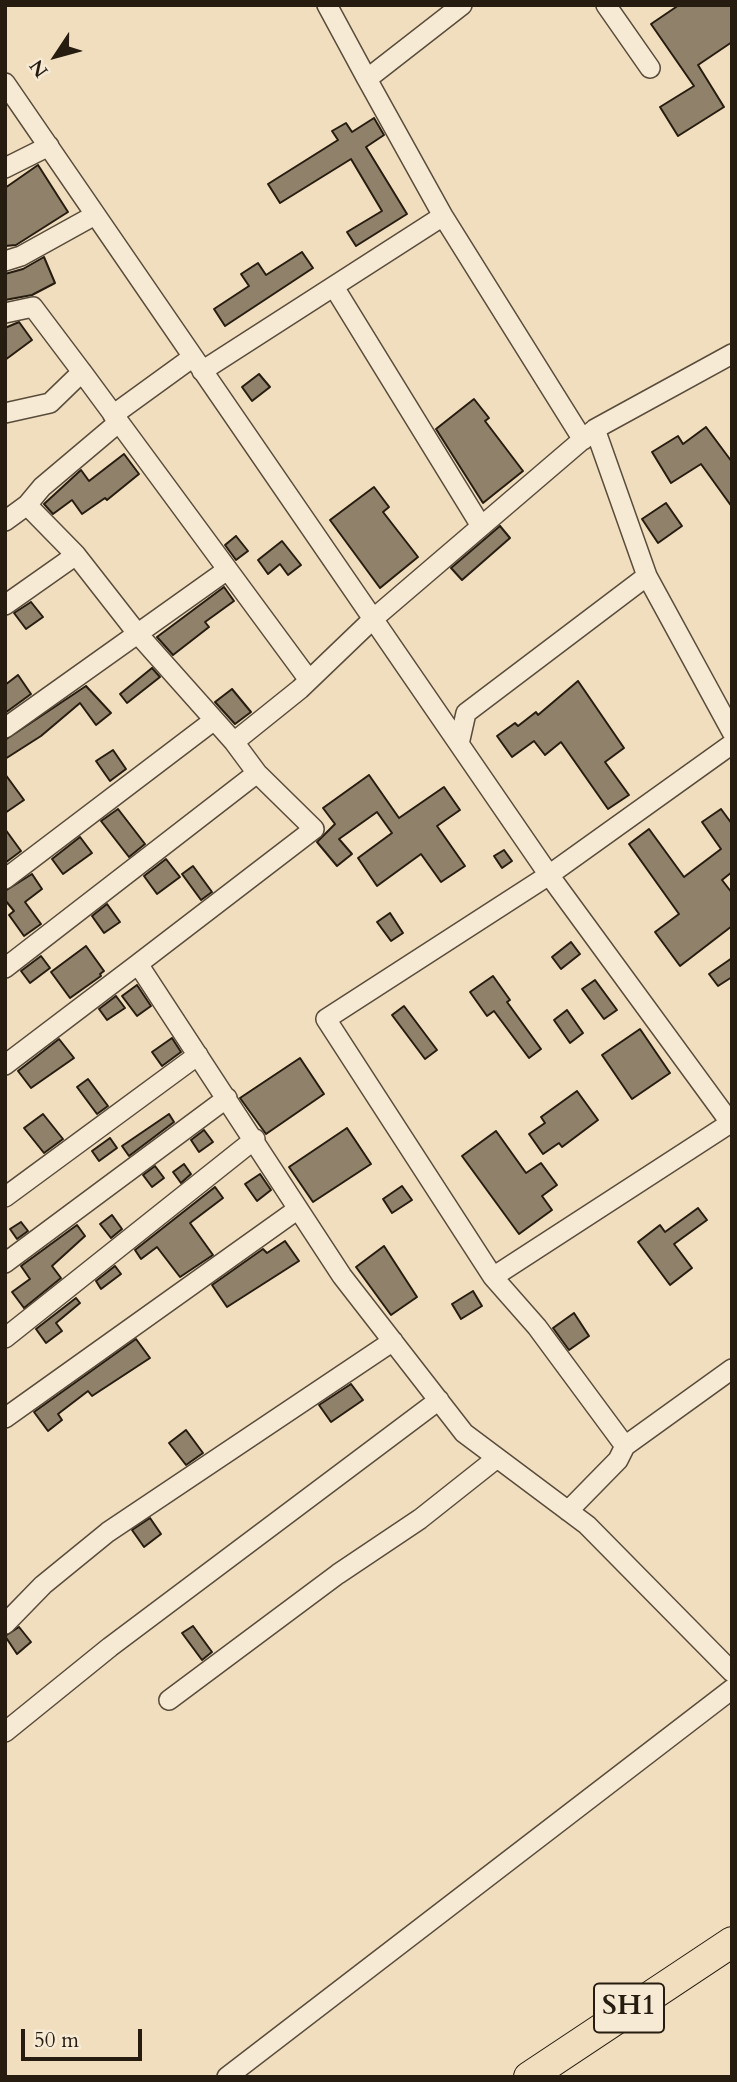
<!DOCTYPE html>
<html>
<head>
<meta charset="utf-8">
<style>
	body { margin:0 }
	#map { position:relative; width:737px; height:2082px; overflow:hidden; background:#f1debf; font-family:Cardo,serif }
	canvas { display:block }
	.frame { position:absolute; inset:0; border:7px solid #261c0f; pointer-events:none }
	.north { position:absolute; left:21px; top:21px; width:70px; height:70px; -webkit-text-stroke:5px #f6ead5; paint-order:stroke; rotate:234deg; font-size:19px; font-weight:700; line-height:28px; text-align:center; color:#261c0f }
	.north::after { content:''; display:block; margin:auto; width:24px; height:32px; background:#261c0f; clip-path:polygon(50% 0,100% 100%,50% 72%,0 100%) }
	.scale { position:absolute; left:21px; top:2029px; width:121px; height:32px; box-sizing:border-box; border:4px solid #261c0f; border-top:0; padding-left:9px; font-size:21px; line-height:24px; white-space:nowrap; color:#261c0f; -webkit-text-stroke:5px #f6ead5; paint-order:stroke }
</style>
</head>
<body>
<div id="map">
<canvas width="737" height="2082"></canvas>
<div class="frame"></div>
<div class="north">N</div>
<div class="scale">50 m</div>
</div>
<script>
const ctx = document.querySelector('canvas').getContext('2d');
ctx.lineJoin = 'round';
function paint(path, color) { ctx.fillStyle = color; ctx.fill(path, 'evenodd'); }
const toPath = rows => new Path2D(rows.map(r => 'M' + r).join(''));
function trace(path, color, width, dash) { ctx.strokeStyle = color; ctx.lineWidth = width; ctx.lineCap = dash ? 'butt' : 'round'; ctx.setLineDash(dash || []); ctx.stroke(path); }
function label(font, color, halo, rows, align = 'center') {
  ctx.font = font + ' Cardo,serif'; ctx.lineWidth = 6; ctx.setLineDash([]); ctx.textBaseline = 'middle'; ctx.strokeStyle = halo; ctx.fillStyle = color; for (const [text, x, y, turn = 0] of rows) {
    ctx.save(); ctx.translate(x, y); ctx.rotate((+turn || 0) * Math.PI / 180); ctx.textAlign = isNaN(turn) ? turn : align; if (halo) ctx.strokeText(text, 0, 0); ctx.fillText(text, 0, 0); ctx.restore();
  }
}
const building = toPath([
	[679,5,732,5,732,42,698,65,724,107,678,136,660,107,694,86,651,24,679,5],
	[374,118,384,135,366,147,407,214,356,246,347,232,382,211,351,159,280,203,268,184,338,140,332,131,346,123,352,132,374,118],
	[38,165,68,212,16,245,5,246,5,188,38,165],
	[302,252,313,268,225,326,214,309,249,286,241,274,258,263,266,275,302,252],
	[44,257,55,283,32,295,5,300,5,274,23,269,44,257],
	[19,322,32,340,5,360,5,328,19,322],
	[259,374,270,387,252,401,242,387,259,374],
	[474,399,489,418,485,421,523,471,483,503,436,429,474,399],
	[706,427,732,462,732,507,701,464,671,483,652,452,678,436,683,444,706,427],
	[124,454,139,474,107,500,105,498,82,514,72,500,53,514,44,504,81,470,89,481,124,454],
	[374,487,389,507,383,512,418,557,380,588,330,520,374,487],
	[666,503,682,526,658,543,642,519,666,503],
	[500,526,510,538,462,580,451,568,500,526],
	[236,536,248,551,236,560,225,545,236,536],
	[282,541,301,565,288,575,280,564,268,574,258,560,282,541],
	[224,587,234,601,205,622,209,627,173,655,157,637,224,587],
	[31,602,43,617,26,629,14,613,31,602],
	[152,668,160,677,127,703,120,694,152,668],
	[18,675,31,694,5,713,5,685,18,675],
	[578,681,624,748,605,762,629,795,608,809,561,742,545,755,534,741,512,757,497,736,515,723,518,726,536,712,538,715,578,681],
	[86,686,111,713,96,725,80,703,41,736,5,759,5,740,86,686],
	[232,689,251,712,235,724,215,702,232,689],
	[113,750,126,769,110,781,96,761,113,750],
	[5,774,24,800,5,813,5,774],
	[369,775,399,818,444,787,460,810,437,826,465,866,441,882,421,854,377,886,358,858,392,833,377,812,339,839,352,854,337,866,317,842,335,824,323,808,369,775],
	[118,809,145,844,129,857,101,821,118,809],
	[721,809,732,824,732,872,722,880,732,893,732,926,680,966,655,932,679,914,629,844,649,829,684,877,721,849,702,822,721,809],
	[5,829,21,851,5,863,5,829],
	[80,837,92,853,63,874,52,859,80,837],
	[504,850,512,861,502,868,494,856,504,850],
	[166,859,180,877,157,894,144,876,166,859],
	[193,866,212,892,201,900,182,874,193,866],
	[32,874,42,889,25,902,41,924,24,936,9,915,14,911,5,900,5,891,32,874],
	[107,904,120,922,104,933,92,916,107,904],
	[390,913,403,933,391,941,377,922,390,913],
	[571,942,580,954,561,969,552,957,571,942],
	[86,946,104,971,100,974,101,976,70,998,51,972,86,946],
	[41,956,50,968,30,983,21,971,41,956],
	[732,958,732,977,718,986,709,974,732,958],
	[493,976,510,1000,507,1002,541,1049,529,1058,494,1011,487,1016,470,992,493,976],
	[595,980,617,1010,604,1019,582,989,595,980],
	[137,985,151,1006,137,1016,122,996,137,985],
	[116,996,125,1008,107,1020,99,1009,116,996],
	[404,1006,437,1050,425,1059,392,1015,404,1006],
	[567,1010,583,1033,570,1043,554,1020,567,1010],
	[640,1029,670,1073,632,1099,602,1055,640,1029],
	[172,1038,181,1052,162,1066,152,1052,172,1038],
	[59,1039,74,1058,31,1088,18,1071,59,1039],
	[300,1058,324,1094,266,1134,240,1098,300,1058],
	[88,1079,108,1106,97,1114,77,1087,88,1079],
	[577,1091,598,1120,562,1147,559,1143,543,1154,529,1134,545,1123,541,1117,577,1091],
	[43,1114,63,1139,44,1153,24,1128,43,1114],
	[169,1114,174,1122,129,1156,122,1146,169,1114],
	[347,1128,371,1164,313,1202,289,1167,347,1128],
	[204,1130,213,1142,199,1152,191,1140,204,1130],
	[496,1131,526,1173,541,1163,557,1185,542,1196,552,1210,519,1234,462,1156,496,1131],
	[110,1138,117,1148,99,1161,92,1151,110,1138],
	[184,1164,191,1174,181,1183,173,1172,184,1164],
	[155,1166,164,1178,152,1187,143,1175,155,1166],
	[260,1174,271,1190,257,1201,245,1184,260,1174],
	[402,1186,412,1200,392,1213,383,1199,402,1186],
	[215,1187,223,1198,190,1223,213,1255,180,1277,157,1247,141,1259,135,1250,215,1187],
	[698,1208,707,1220,674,1244,692,1268,670,1285,638,1242,660,1225,665,1232,698,1208],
	[112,1215,122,1229,111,1238,100,1224,112,1215],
	[21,1222,28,1231,17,1239,10,1229,21,1222],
	[77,1225,85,1236,52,1266,61,1278,24,1308,12,1292,30,1279,21,1266,77,1225],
	[285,1241,299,1261,227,1307,212,1285,263,1249,267,1253,285,1241],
	[384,1246,417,1297,391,1315,356,1267,384,1246],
	[115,1266,121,1274,101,1289,96,1281,115,1266],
	[473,1291,482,1306,461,1319,452,1304,473,1291],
	[76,1298,80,1303,56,1323,62,1331,46,1343,36,1329,76,1298],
	[574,1313,589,1336,569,1350,553,1328,574,1313],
	[136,1339,150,1358,92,1396,88,1391,58,1414,62,1420,48,1431,34,1412,136,1339],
	[351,1384,363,1400,331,1422,319,1405,351,1384],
	[186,1430,203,1453,186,1465,169,1443,186,1430],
	[150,1518,161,1534,144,1547,132,1530,150,1518],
	[193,1626,212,1652,202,1660,182,1633,193,1626],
	[19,1627,31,1642,17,1654,5,1636,19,1627]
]);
const minor = toPath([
	[327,5,367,79,462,5],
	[606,5,650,68],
	[367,79,443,216],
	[5,83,549,875,326,1019,493,1277,732,1122],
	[5,168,49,146],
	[5,261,21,256,95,215],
	[334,287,481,526],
	[5,313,33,307,82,372],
	[202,371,443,216,583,440],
	[5,413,50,403,82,372,309,680],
	[113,415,193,357],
	[595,429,647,576,732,732],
	[27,505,42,487,119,422],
	[5,521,27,505,76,555,137,633,234,742,257,773,314,829,138,964,342,1276,464,1433,587,1525,732,1672],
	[5,605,76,555],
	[5,728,227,570],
	[234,742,300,689,373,619,595,429,732,354],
	[459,744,466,713,647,576],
	[732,744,549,875,732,1125],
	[5,879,213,721],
	[5,968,257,773],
	[5,1065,138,964],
	[5,1197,198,1055],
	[5,1263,227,1098],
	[493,1277,537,1327,625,1446],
	[5,1338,255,1139],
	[5,1418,298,1209],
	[568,1511,618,1460,625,1446,732,1369],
	[5,1624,43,1585,108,1532,393,1341],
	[169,1700,338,1574,420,1519,497,1458],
	[5,1732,110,1647,439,1400],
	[227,2077,732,1689]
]);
const primary = toPath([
	[529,2077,732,1942]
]);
const shields = [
	[629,2008,70]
];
const shieldNames = [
	["SH1",629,2008]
];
paint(building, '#90816b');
trace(building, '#261c0f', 2);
trace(minor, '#594c3b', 22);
trace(primary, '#261c0f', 32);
trace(minor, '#f6ead5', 19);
trace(primary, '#f1debf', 30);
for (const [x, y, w] of shields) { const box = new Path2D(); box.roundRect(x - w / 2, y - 24.5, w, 49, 5); ctx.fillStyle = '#f6ead5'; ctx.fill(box); trace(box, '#261c0f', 2); }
label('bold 28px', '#261c0f', null, shieldNames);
</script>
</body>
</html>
